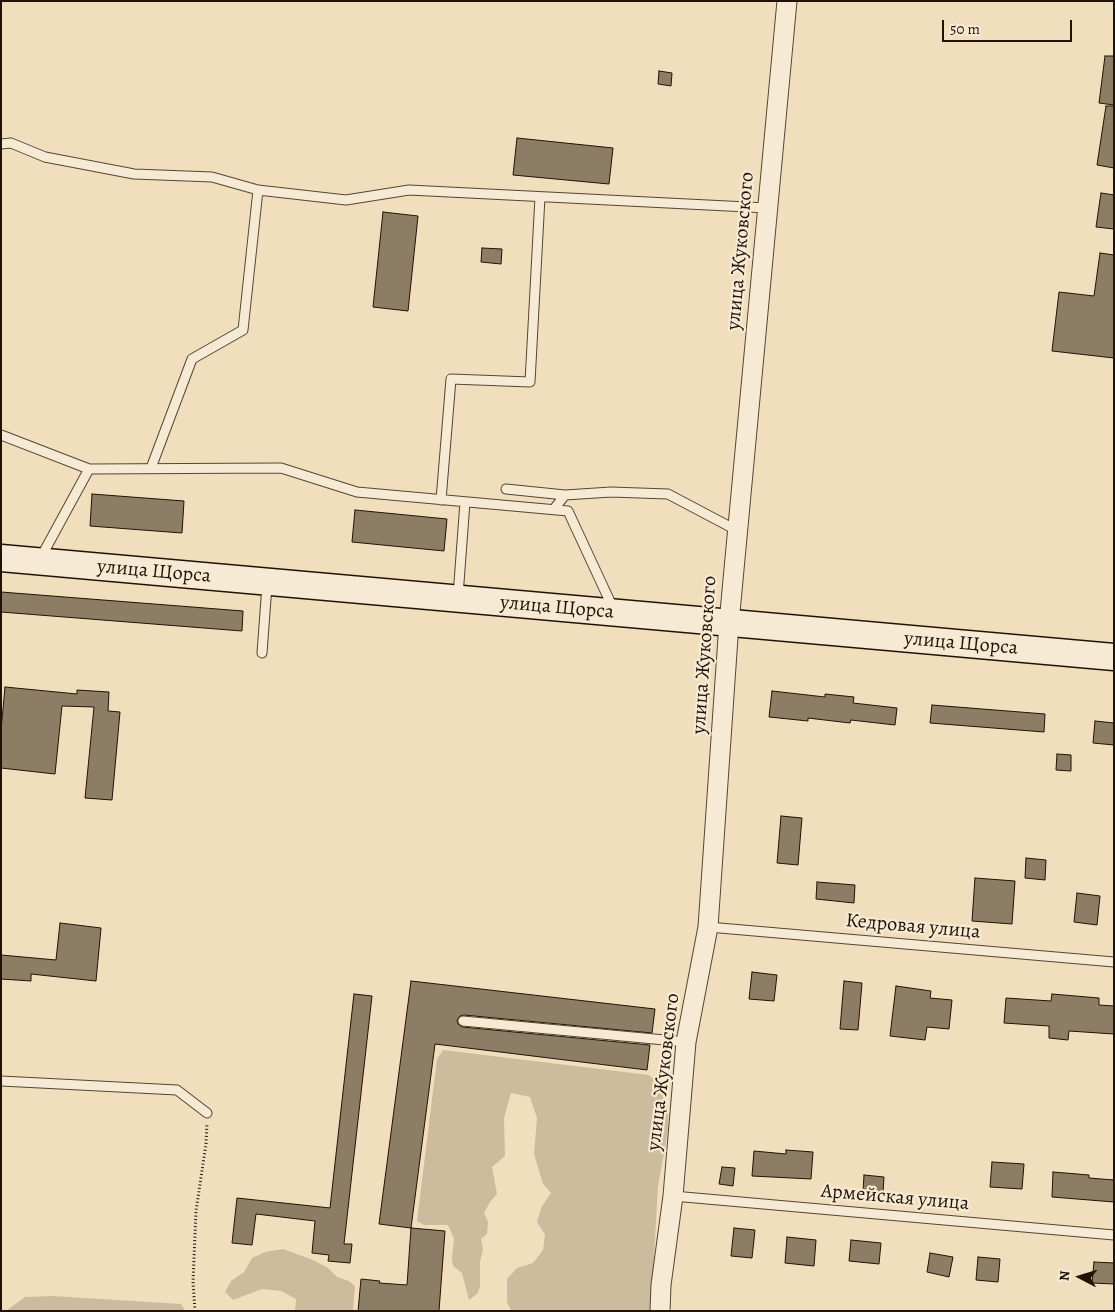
<!DOCTYPE html>
<html>
<head>
<meta charset="utf-8">
<style>
	body { margin:0 }
	#map { position:relative; width:1115px; height:1312px; overflow:hidden; background:#f1debd; font-family:Alegreya,serif }
	canvas { display:block }
	.frame { position:absolute; inset:0; border:2px solid #201305; pointer-events:none }
	.north { position:absolute; left:1055px; top:1252px; width:50px; height:50px; -webkit-text-stroke:4px #f6ead4; paint-order:stroke; rotate:275deg; font-size:14px; font-weight:700; line-height:20px; text-align:center; color:#201305 }
	.north::after { content:''; display:block; margin:auto; width:18px; height:22px; background:#201305; clip-path:polygon(50% 0,100% 100%,50% 72%,0 100%) }
	.scale { position:absolute; left:942px; top:20px; width:130px; height:22px; box-sizing:border-box; border:2px solid #201305; border-top:0; padding-left:6px; font-size:15px; line-height:18px; white-space:nowrap; color:#201305; -webkit-text-stroke:4px #f6ead4; paint-order:stroke }
</style>
</head>
<body>
<div id="map">
<canvas width="1115" height="1312"></canvas>
<div class="frame"></div>
<div class="north">N</div>
<div class="scale">50 m</div>
</div>
<script>
const ctx = document.querySelector('canvas').getContext('2d');
ctx.lineJoin = 'round';
function paint(path, color) { ctx.fillStyle = color; ctx.fill(path, 'evenodd'); }
const toPath = rows => new Path2D(rows.map(r => 'M' + r).join(''));
function trace(path, color, width, dash) { ctx.strokeStyle = color; ctx.lineWidth = width; ctx.lineCap = dash ? 'butt' : 'round'; ctx.setLineDash(dash || []); ctx.stroke(path); }
function label(font, color, halo, rows, align = 'center') {
  ctx.font = font + ' Alegreya,serif'; ctx.lineWidth = 4.5; ctx.setLineDash([]); ctx.textBaseline = 'middle'; ctx.strokeStyle = halo; ctx.fillStyle = color; for (const [text, x, y, turn = 0] of rows) {
    ctx.save(); ctx.translate(x, y); ctx.rotate((+turn || 0) * Math.PI / 180); ctx.textAlign = isNaN(turn) ? turn : align; if (halo) ctx.strokeText(text, 0, 0); ctx.fillText(text, 0, 0); ctx.restore();
  }
}
const green = toPath([
	[443,1050,649,1075,656,1081,661,1089,668,1110,668,1130,658,1186,651,1311,511,1311,507,1302,507,1279,517,1268,533,1263,543,1250,545,1235,537,1222,542,1206,551,1193,543,1184,534,1154,537,1118,530,1097,511,1093,504,1118,505,1156,492,1167,497,1194,490,1202,484,1213,488,1222,487,1234,481,1239,483,1249,480,1262,480,1287,477,1294,469,1300,462,1273,453,1266,452,1258,454,1239,448,1225,424,1225,417,1221,437,1059],
	[283,1249,313,1260,328,1268,337,1277,349,1281,355,1286,353,1311,295,1311,296,1299,281,1291,262,1289,233,1300,225,1292,231,1281,244,1272,252,1258,265,1252],
	[53,1296,181,1304,185,1311,6,1311,25,1297]
]);
const building = toPath([
	[1105,56,1114,56,1114,105,1099,103,1105,56],
	[659,71,672,73,671,86,658,84,659,71],
	[1106,106,1114,106,1114,168,1097,165,1106,106],
	[517,138,613,148,609,184,513,175,517,138],
	[1101,193,1114,195,1114,229,1096,227,1101,193],
	[383,212,418,216,408,311,373,307,383,212],
	[482,248,502,249,501,264,481,262,482,248],
	[1100,253,1114,255,1114,358,1052,351,1059,292,1094,296,1100,253],
	[92,494,184,501,182,533,90,526,92,494],
	[355,510,447,519,444,551,352,542,355,510],
	[1,592,243,611,242,631,1,612,1,592],
	[5,687,77,694,77,690,109,692,108,711,120,712,112,800,85,798,94,707,62,706,55,774,1,768,1,730,5,687],
	[772,691,825,697,825,694,854,697,853,703,897,708,895,725,851,720,850,723,808,718,808,721,769,717,772,691],
	[932,705,1045,714,1044,732,930,723,932,705],
	[1095,721,1114,723,1114,745,1093,743,1095,721],
	[1057,754,1071,755,1071,771,1056,770,1057,754],
	[781,816,802,818,798,865,777,863,781,816],
	[1026,858,1046,860,1045,880,1025,878,1026,858],
	[975,878,1015,881,1012,924,972,921,975,878],
	[817,882,855,885,854,903,816,899,817,882],
	[1077,893,1100,896,1097,925,1074,922,1077,893],
	[60,923,101,928,96,981,31,974,31,981,1,979,1,955,56,960,60,923],
	[752,972,777,975,774,1001,749,999,752,972],
	[411,981,655,1009,652,1033,464,1015,460,1016,457,1020,458,1024,462,1027,650,1045,647,1070,435,1044,411,1228,379,1224,411,981],
	[844,981,862,983,858,1030,840,1029,844,981],
	[896,986,931,991,930,998,952,1000,949,1029,927,1027,925,1040,890,1036,896,986],
	[354,994,372,996,344,1244,352,1244,350,1263,328,1261,329,1255,312,1253,315,1221,256,1214,252,1245,232,1243,237,1198,330,1208,354,994],
	[1052,994,1099,998,1099,1005,1114,1006,1114,1034,1069,1031,1068,1040,1049,1038,1049,1026,1004,1023,1006,998,1051,1001,1052,994],
	[786,1150,813,1152,811,1179,752,1176,754,1151,786,1154,786,1150],
	[992,1162,1024,1164,1022,1189,990,1187,992,1162],
	[722,1167,735,1168,733,1186,719,1184,722,1167],
	[1053,1172,1089,1175,1089,1178,1114,1180,1114,1202,1052,1197,1053,1172],
	[864,1175,884,1177,883,1193,863,1192,864,1175],
	[411,1228,445,1231,439,1311,358,1311,361,1279,380,1281,379,1283,407,1285,411,1228],
	[734,1228,755,1230,752,1258,731,1256,734,1228],
	[787,1237,816,1240,814,1266,785,1263,787,1237],
	[851,1240,881,1243,879,1264,849,1261,851,1240],
	[930,1253,953,1257,949,1277,927,1272,930,1253],
	[978,1257,1000,1259,998,1282,976,1280,978,1257],
	[1094,1262,1114,1263,1114,1284,1092,1283,1094,1262]
]);
const path = toPath([
	[195,1311,193,1282,196,1211,206,1144,207,1124]
]);
const lane = toPath([
	[1,144,11,143,45,157,134,174,212,177,258,190],
	[1,435,89,469,281,468,357,492,568,511,613,608],
	[151,468,192,359,243,330,258,190,346,200,409,190,767,208],
	[506,489,565,495],
	[441,500,451,379,530,382,540,197],
	[554,509,565,495,611,492,668,494,738,531],
	[40,559,89,469],
	[458,596,465,502],
	[262,653,267,585],
	[708,927,1114,962],
	[463,1021,686,1042],
	[1,1081,177,1090,207,1113],
	[673,1196,1114,1235]
]);
const street = toPath([
	[660,1311,661,1285,673,1196,686,1042,708,927,729,623,787,1]
]);
const secondary = toPath([
	[1,558,1114,657]
]);
const streetNames = [
	["улица Жуковского",741,251,-85],
	["улица Щорса",154,572,5],
	["улица Щорса",557,608,5],
	["улица Щорса",961,644,5],
	["улица Жуковского",705,655,-86],
	["Кедровая улица",913,927,5],
	["улица Жуковского",664,1072,-83],
	["Армейская улица",895,1198,5]
];
paint(green, '#cdbb9e');
paint(building, '#8d7d65');
trace(building, '#201305', 1);
trace(lane, '#544633', 11);
trace(street, '#544633', 21);
trace(secondary, '#201305', 29);
trace(path, '#201305', 3, [1, 2.5]);
trace(lane, '#f6ead4', 9);
trace(street, '#f6ead4', 19);
trace(secondary, '#f6ead4', 26);
label('20px', '#201305', '#f6ead4', streetNames);
</script>
</body>
</html>
